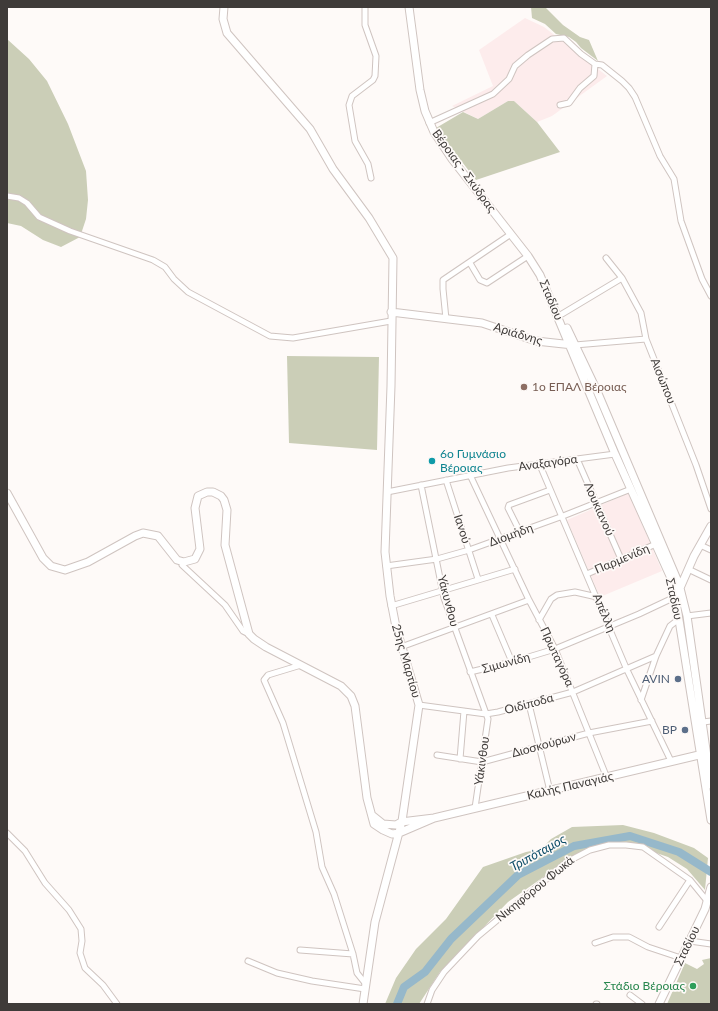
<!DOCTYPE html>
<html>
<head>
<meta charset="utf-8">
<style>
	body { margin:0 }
	#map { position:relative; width:718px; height:1011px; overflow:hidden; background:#fefaf8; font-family:Lato,sans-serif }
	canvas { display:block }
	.frame { position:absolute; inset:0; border:8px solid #3f3b39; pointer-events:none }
</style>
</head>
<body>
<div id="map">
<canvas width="718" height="1011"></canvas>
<div class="frame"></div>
</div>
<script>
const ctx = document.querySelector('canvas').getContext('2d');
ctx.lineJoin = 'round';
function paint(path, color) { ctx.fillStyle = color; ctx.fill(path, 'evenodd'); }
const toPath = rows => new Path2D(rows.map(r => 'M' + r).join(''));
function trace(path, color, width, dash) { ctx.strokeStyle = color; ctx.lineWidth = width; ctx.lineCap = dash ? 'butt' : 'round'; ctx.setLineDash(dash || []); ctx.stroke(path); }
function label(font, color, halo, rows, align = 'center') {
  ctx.font = font + ' Lato,sans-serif'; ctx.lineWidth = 3.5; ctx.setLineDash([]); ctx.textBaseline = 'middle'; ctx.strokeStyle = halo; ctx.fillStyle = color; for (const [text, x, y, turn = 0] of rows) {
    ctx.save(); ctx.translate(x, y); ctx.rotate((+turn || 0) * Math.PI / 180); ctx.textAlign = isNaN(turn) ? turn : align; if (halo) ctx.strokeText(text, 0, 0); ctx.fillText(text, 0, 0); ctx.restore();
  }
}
const industrial = toPath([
	[525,18,544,27,607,76,552,116,537,122,514,101,508,101,478,119,452,106,493,86,479,50],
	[629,493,662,571,600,597,567,520]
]);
const green = toPath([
	[531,7,545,7,563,25,580,37,589,40,598,61,581,48,576,42,569,37,556,34,545,24,532,18],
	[7,39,29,59,47,81,68,124,86,171,88,200,86,219,80,237,61,247,43,240,21,226,7,223],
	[508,101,514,101,537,122,560,152,476,180,436,128,463,112,478,119],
	[287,356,379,357,377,450,289,443],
	[623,825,654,833,694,848,708,858,705,890,687,869,668,857,636,846,613,844,576,854,508,902,440,972,419,1004,385,1004,396,978,416,949,446,919,483,867,526,852,541,849,551,839,572,827],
	[711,958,711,1004,667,1004,685,963,697,969,704,964,702,960]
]);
const river = toPath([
	[397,1004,404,987,425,972,451,939,518,875,574,846,630,836,679,852,711,872]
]);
const street = toPath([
	[365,7,365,25,376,56,375,76,373,80,352,96,349,105,355,141,368,164,371,178],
	[560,105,569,103,580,88,594,76,595,64],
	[429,123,493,94,509,79,515,66,528,55,552,39,564,38,581,54,595,64,602,65,622,81,629,88,635,97,660,156,674,179,681,221,702,279,711,296],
	[7,196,19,198,27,203,39,217,70,231,153,260,165,267,174,279,188,292,270,336,293,338,391,321],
	[606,258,622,278,641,313,646,339,696,465,711,509],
	[470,263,480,280,487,283,528,256],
	[562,314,622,278],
	[446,319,443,289,443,280,511,234],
	[575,345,646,339],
	[577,459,621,559],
	[539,463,627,670,671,761],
	[470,475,529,600,555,649,607,778],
	[446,480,478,579],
	[421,485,444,598,488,719,475,808],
	[387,492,508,468,615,454],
	[520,532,508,508,509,505,550,490],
	[700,545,711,550],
	[184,562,182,565,225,605,243,631,249,634],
	[386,566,437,559,469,550,563,516,631,489],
	[688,569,711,580],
	[587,574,656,544],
	[391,606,515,569],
	[492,615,512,662],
	[687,616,711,613],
	[539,620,551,599,557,595,575,592,597,597],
	[401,647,529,600],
	[301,665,268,675,264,680,283,723,316,832,322,867,334,894,353,954,357,973,365,983],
	[470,672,512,662,555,649,639,614,675,597],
	[641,700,656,656,670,626,679,619],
	[529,704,550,791],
	[419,705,486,714,498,712,573,692,656,656],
	[703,722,711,721],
	[437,755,482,762,589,733,652,721],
	[460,759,464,711],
	[7,833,25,851,45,883,69,910,81,929,82,941,80,953,85,968,103,985,117,1004],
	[659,927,690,880],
	[690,941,711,944],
	[595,943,613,937,629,937,648,947,681,958],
	[300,950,353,954],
	[248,961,277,973,312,981,365,989],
	[630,995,642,1004],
	[427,1004,432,990,444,972,478,936,567,862,590,850,609,845,626,845,643,847,690,880,708,902],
	[596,1004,597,1004]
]);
const secondary = toPath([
	[224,7,223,19,227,33,310,129,333,169,369,218,393,258,391,386,385,552,390,596,396,627,419,705,402,821,375,922,363,1004],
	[409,7,420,90,425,111,434,132,452,159,528,256,540,275,615,454,670,576,675,595,711,820],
	[391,312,482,323,536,341,573,345],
	[567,328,597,391,679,584,687,616,711,785],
	[7,493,43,558,51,566,65,570,88,562,135,536,143,533,158,536,177,560,184,562,195,559,200,549,195,508,198,496,207,492,213,492,221,496,224,500,227,510,225,545,249,634,254,639,266,647,341,686,351,696,355,706,367,798,374,824,383,830,392,834,399,833,434,818],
	[680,588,694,556,711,526],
	[373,816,383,824,396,825,401,822,434,818,703,754],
	[659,1004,705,909,711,887]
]);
const markers = [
	[524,387,4,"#8d6e63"],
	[432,461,4,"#0f9aa8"],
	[678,679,4,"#5c6f8a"],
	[685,730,4,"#5c6f8a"],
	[693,986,4,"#2e9e5b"]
];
const streetNames = [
	["Βέροιας - Σκύδρας",464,171,54],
	["Σταδίου",551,300,67],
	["Αριάδνης",518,334,17],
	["Αισώπου",663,381,68],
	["Αναξαγόρα",548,463,-8],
	["Λουκιανού",599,509,66],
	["Ιανού",462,529,72],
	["Διομήδη",511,535,-20],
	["Παρμενίδη",622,559,-23],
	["Σταδίου",674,599,78],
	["Υάκυνθου",448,601,75],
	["Απέλλη",604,613,67],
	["Πρωταγόρα",557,657,65],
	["25ης Μαρτίου",406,661,74],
	["Σιμωνίδη",506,663,-15],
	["Οιδίποδα",529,704,-15],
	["Διοσκούρων",544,745,-15],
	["Υάκινθου",482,761,-82],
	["Καλής Παναγιάς",570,786,-13],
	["Νικηφόρου Φωκά",535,889,-39],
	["Σταδίου",687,946,-64]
];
const educationNames = [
	["1ο ΕΠΑΛ Βέροιας",532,387]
];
const cultureNames = [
	["6ο Γυμνάσιο",440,454],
	["Βέροιας",440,468]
];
const serviceNames = [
	["AVIN",670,679],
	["BP",677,730]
];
const leisureNames = [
	["Στάδιο Βέροιας",685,986]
];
const waterNames = [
	["Τριπόταμος",538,853,-29]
];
paint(industrial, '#fdecec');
paint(green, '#cbceb7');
trace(river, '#96b8ca', 8);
trace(street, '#cfc4c0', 7);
trace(secondary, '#cfc4c0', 9);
trace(street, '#fff', 5);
trace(secondary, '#fff', 7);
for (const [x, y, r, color] of markers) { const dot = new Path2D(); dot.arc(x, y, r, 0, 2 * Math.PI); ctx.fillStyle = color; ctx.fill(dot); trace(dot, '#fefaf8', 1.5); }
label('12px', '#3f3b39', '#fefaf8', streetNames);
label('12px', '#785e54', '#fefaf8', educationNames, 'left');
label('12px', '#0d838f', '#fefaf8', cultureNames, 'left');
label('12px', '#4e5e75', '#fefaf8', serviceNames, 'right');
label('12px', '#27864d', '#fefaf8', leisureNames, 'right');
label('italic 13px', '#0c4c67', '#fefaf8', waterNames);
</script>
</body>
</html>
